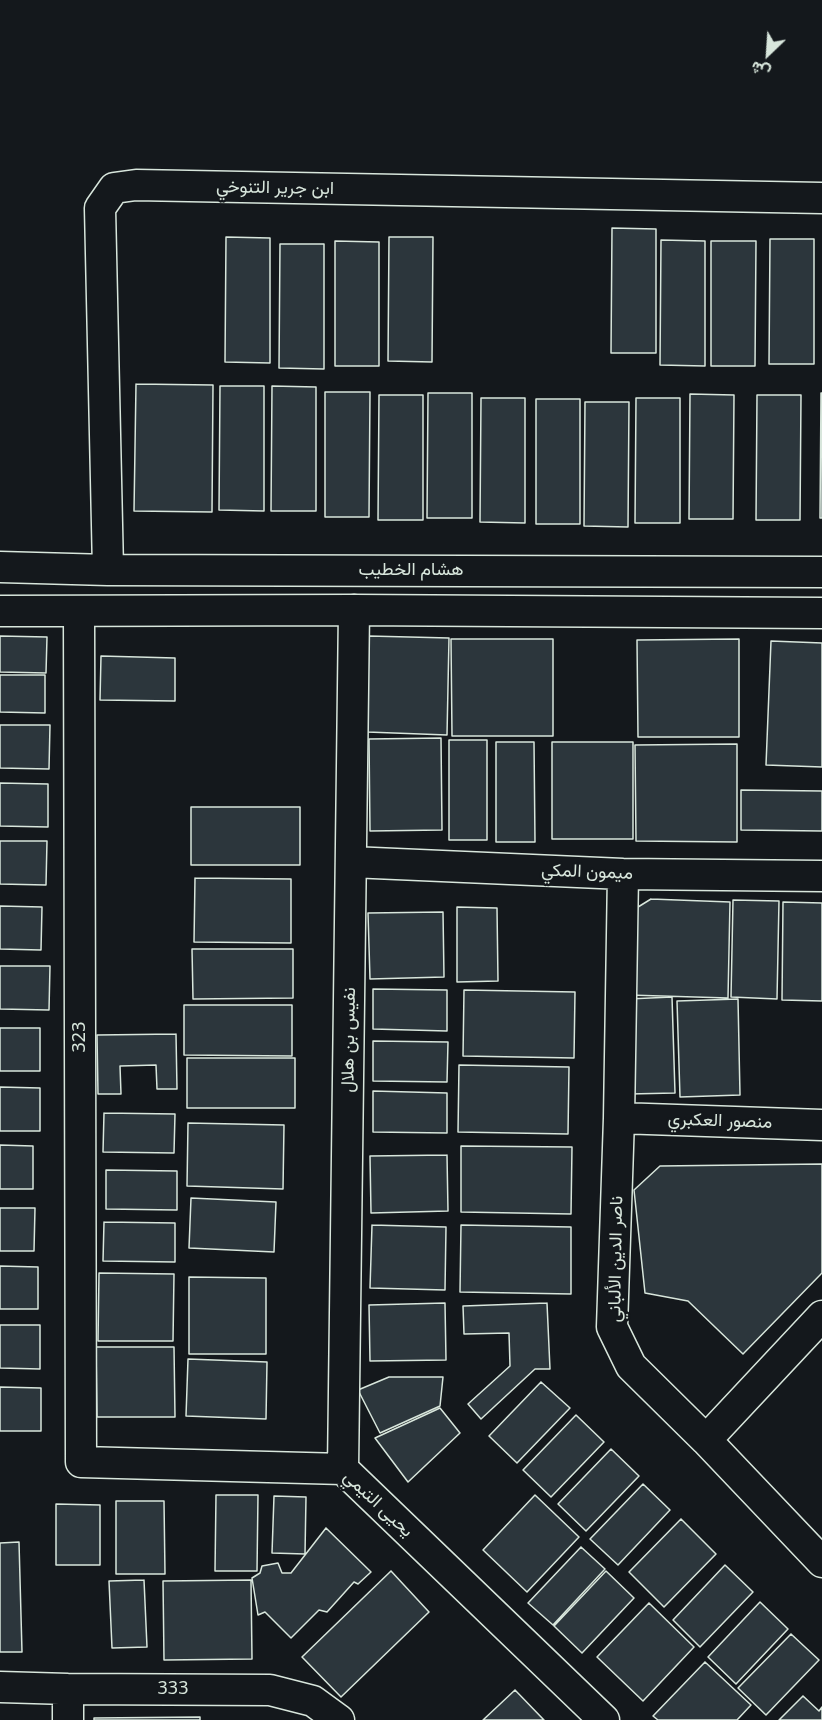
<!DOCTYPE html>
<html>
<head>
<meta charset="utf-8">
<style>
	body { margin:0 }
	#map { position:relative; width:822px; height:1720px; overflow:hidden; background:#14181c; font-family:"Noto Sans",Vazirmatn,sans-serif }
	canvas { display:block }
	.north { position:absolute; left:738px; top:24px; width:60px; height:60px; -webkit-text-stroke:4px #14181c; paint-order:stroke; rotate:205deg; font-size:16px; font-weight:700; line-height:24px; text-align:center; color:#d8e6dc }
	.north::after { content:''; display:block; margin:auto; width:21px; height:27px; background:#d8e6dc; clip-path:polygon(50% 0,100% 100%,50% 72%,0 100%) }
</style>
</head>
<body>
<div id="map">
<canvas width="822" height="1720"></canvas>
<div class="north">ش</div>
</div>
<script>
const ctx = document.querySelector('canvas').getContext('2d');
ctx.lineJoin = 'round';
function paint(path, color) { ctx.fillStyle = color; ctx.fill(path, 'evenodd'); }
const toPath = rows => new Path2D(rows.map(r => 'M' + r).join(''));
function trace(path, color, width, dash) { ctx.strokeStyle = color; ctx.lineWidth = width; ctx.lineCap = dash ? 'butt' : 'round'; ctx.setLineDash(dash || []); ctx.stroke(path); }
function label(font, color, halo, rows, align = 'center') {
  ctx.font = font + ' "Noto Sans",Vazirmatn,sans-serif'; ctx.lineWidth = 4.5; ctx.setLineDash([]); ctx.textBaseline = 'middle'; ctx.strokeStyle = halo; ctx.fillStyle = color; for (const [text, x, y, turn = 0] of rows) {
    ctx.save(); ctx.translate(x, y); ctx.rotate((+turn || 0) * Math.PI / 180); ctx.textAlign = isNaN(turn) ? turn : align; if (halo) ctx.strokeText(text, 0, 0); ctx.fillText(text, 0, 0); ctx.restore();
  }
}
const building = toPath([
	[612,228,656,229,656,353,611,353,612,228],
	[226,237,270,238,270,363,225,362,226,237],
	[389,237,433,237,432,362,388,361,389,237],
	[770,239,814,239,814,364,769,364,770,239],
	[661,240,705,241,705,366,660,365,661,240],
	[335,241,379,242,379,366,335,366,335,241],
	[711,241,756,241,755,366,711,366,711,241],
	[280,244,324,244,324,369,279,368,280,244],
	[136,384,213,385,212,512,134,511,136,384],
	[220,386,264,386,264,511,219,510,220,386],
	[272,386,316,387,316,511,271,511,272,386],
	[325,392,370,392,369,517,325,517,325,392],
	[428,393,472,393,472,518,427,518,428,393],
	[821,393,822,393,822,518,820,518,821,393],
	[690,394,734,395,733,519,689,519,690,394],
	[379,395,423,395,423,520,378,520,379,395],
	[757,395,801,395,800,520,756,520,757,395],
	[481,398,525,398,525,523,480,522,481,398],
	[636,398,680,398,680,523,635,523,636,398],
	[536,399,580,399,580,524,536,524,536,399],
	[585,402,629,402,628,527,584,526,585,402],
	[0,636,47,637,46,673,0,672,0,636],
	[369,636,449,638,447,735,367,732,369,636],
	[451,639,553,639,553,736,452,736,451,639],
	[739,639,739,737,638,737,637,640,739,639],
	[771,641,822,643,822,767,766,765,771,641],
	[101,656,175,658,175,701,100,700,101,656],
	[0,675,45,675,45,713,0,712,0,675],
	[0,725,50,725,49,769,0,768,0,725],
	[441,738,442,830,370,831,369,739,441,738],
	[449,740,487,740,487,840,449,840,449,740],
	[496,742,534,742,535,842,496,842,496,742],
	[552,742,633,742,633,839,552,839,552,742],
	[737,744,737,842,636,841,635,745,737,744],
	[0,783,48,784,48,827,0,826,0,783],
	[741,790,822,791,822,831,741,830,741,790],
	[191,807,300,807,300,865,191,865,191,807],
	[0,841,47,841,46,885,0,884,0,841],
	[195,878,291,879,291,943,194,942,195,878],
	[651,899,730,902,728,998,628,995,630,912,651,899],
	[733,900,779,901,777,999,731,997,733,900],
	[783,902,822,903,822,1001,782,1000,783,902],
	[0,906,42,907,41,950,0,949,0,906],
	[457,907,497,908,498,981,457,982,457,907],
	[443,912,444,977,370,979,368,913,443,912],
	[192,949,293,949,293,998,193,999,192,949],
	[0,966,50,966,49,1010,0,1009,0,966],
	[373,989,447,990,447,1031,373,1029,373,989],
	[464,990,575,992,574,1058,463,1056,464,990],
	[672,997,675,1093,629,1094,628,999,672,997],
	[738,999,740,1095,680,1097,677,1001,738,999],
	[184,1005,292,1005,292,1056,184,1055,184,1005],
	[0,1028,40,1028,40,1071,0,1071,0,1028],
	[176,1034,177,1089,157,1089,156,1065,120,1066,121,1094,98,1094,97,1035,176,1034],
	[373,1041,448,1042,447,1082,373,1081,373,1041],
	[187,1058,295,1058,295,1108,187,1108,187,1058],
	[459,1065,569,1067,568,1134,458,1132,459,1065],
	[0,1087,40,1088,40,1131,0,1131,0,1087],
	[373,1091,447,1093,447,1133,373,1132,373,1091],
	[104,1113,175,1114,174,1153,103,1152,104,1113],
	[188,1123,284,1125,283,1189,187,1186,188,1123],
	[0,1145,33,1146,33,1189,0,1189,0,1145],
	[461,1146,572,1147,571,1214,461,1212,461,1146],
	[447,1155,448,1211,371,1213,370,1156,447,1155],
	[822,1164,822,1273,743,1354,688,1301,645,1293,634,1190,660,1166,822,1164],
	[106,1170,177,1171,177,1210,106,1209,106,1170],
	[191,1198,276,1202,274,1252,189,1248,191,1198],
	[0,1208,35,1208,34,1251,0,1251,0,1208],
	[104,1222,175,1223,175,1262,103,1261,104,1222],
	[372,1225,446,1227,445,1290,370,1288,372,1225],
	[461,1225,571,1227,571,1294,460,1292,461,1225],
	[0,1266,38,1267,38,1309,0,1309,0,1266],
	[99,1273,174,1274,173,1341,98,1341,99,1273],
	[189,1277,266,1278,266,1354,189,1354,189,1277],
	[445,1303,446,1360,370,1361,369,1305,445,1303],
	[547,1303,550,1369,535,1369,481,1419,468,1404,510,1366,509,1333,464,1334,463,1306,547,1303],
	[0,1325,40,1325,40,1369,0,1368,0,1325],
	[96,1347,174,1347,175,1417,97,1417,96,1347],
	[188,1359,267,1362,266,1419,186,1416,188,1359],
	[389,1377,443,1377,440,1406,380,1433,358,1390,389,1377],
	[541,1382,570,1408,517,1463,489,1436,541,1382],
	[0,1387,41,1388,41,1431,0,1431,0,1387],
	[440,1408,460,1433,408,1482,375,1438,440,1408],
	[576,1415,604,1442,551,1497,523,1470,576,1415],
	[611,1449,639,1476,586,1531,558,1504,611,1449],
	[643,1484,670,1510,618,1565,590,1539,643,1484],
	[216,1495,258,1495,257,1571,215,1571,216,1495],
	[535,1495,579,1537,527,1592,483,1550,535,1495],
	[274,1496,306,1497,305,1554,272,1553,274,1496],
	[116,1501,164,1501,165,1574,116,1574,116,1501],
	[56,1504,100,1505,100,1565,56,1565,56,1504],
	[681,1519,716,1554,664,1607,629,1572,681,1519],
	[326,1528,371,1572,358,1584,354,1582,327,1612,319,1610,291,1638,265,1612,258,1615,252,1578,260,1573,262,1566,278,1563,282,1573,291,1573,326,1528],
	[19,1542,22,1652,0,1652,0,1543,19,1542],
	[581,1547,605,1569,553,1625,528,1603,581,1547],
	[725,1565,753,1592,700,1647,673,1620,725,1565],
	[391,1571,429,1612,341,1697,302,1657,391,1571],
	[606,1571,634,1598,582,1653,554,1626,606,1571],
	[144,1580,147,1647,112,1648,109,1581,144,1580],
	[251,1580,252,1659,164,1660,163,1581,251,1580],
	[760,1602,788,1629,736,1684,708,1657,760,1602],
	[649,1603,694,1647,643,1701,597,1657,649,1603],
	[791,1634,819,1660,766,1715,738,1688,791,1634],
	[705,1662,751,1705,737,1720,658,1720,653,1716,705,1662],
	[515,1690,544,1720,483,1720,515,1690],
	[803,1696,819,1711,822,1707,822,1720,779,1720,803,1696],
	[200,1717,200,1720,94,1720,94,1718,200,1717]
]);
const minor = toPath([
	[0,567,108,570,822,572],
	[108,570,100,208,114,188,136,185,822,198],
	[0,611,354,610,822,613],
	[79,612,81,1462,343,1469,604,1720],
	[351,862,623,874,822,876],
	[623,874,619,1118,612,1327,631,1366,706,1440,822,1562],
	[619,1118,822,1125],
	[706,1440,822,1316],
	[343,1469,354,610],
	[0,1687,68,1689,270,1690,313,1701,339,1720],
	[68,1720,68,1689]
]);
const streetNames = [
	["ابن جرير التنوخي",275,188,1],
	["هشام الخطيب",411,570],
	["ميمون المكي",587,872,2],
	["323",80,1037,-90],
	["نفيس بن هلال",349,1040,-89],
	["منصور العكبري",720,1121,2],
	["ناصر الدين الألباني",616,1259,-89],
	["يحيى التيمي",378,1504,43],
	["333",173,1689]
];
paint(building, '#2c363c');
trace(building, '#d8e6dc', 1.5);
trace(minor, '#d8e6dc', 33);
trace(minor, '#14181c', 30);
label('18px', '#d8e6dc', '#14181c', streetNames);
</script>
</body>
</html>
